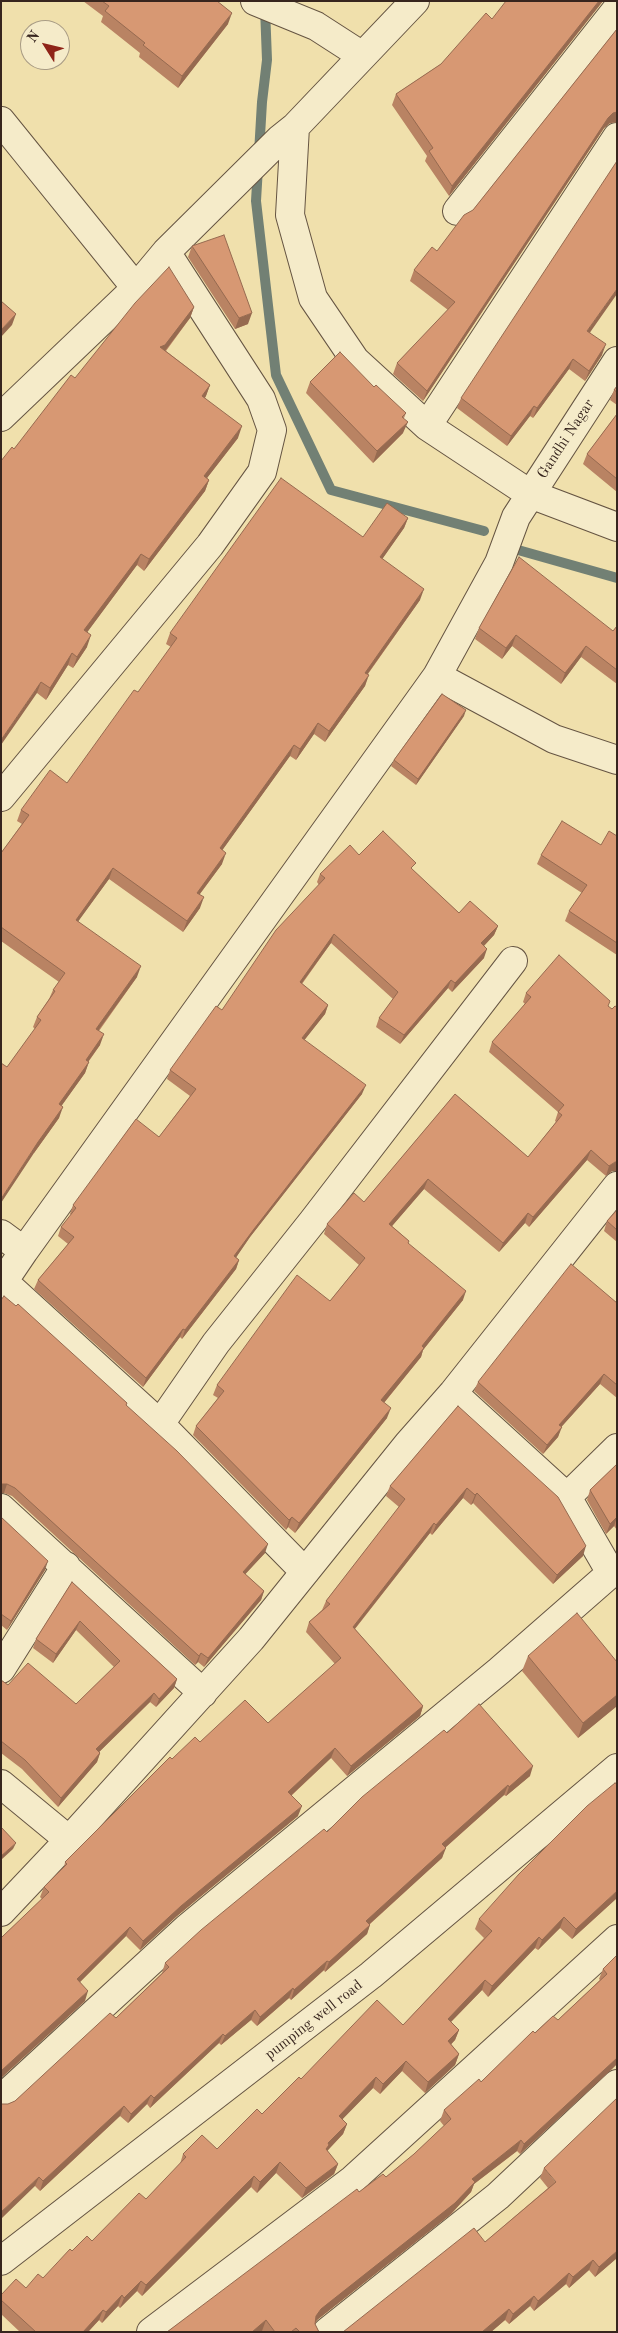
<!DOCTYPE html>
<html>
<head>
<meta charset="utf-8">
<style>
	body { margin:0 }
	#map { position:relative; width:618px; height:2333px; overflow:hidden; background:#f0e0ac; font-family:"Old Standard TT",serif }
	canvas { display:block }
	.frame { position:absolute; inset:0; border:2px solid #37251e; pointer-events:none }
	.north { position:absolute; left:20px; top:20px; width:50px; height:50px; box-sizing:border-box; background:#f5ebc9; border:1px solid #a99c85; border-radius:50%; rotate:306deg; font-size:14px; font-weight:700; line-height:20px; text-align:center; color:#37251e }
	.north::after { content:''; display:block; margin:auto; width:18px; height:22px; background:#8f2418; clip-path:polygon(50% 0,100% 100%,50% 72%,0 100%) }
</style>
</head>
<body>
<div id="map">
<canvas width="618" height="2333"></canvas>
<div class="frame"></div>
<div class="north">N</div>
</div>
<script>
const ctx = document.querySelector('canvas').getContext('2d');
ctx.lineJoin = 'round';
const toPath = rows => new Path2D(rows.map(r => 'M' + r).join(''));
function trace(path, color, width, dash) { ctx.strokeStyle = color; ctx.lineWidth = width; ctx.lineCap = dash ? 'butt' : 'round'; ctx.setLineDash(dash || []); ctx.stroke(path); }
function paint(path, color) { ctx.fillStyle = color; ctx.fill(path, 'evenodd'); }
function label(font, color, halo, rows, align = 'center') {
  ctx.font = font + ' "Old Standard TT",serif'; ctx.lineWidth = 4; ctx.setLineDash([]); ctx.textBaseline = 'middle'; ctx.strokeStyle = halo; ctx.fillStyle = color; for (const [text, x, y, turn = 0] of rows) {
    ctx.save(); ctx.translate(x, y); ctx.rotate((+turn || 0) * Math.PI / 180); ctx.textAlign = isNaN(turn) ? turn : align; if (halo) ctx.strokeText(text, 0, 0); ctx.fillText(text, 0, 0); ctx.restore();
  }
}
const stream = toPath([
	[259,153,262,102,267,60,265,8],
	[258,167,256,201,276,375,331,490,484,531],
	[511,548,617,578]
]);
const minor = toPath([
	[255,1,316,26,361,55],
	[1,121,136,288],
	[295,127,290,215,313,298,355,360,427,426,530,494,617,527],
	[457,211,617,9],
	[1,417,136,288,166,252,280,139,295,127,415,1],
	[427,426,617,137],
	[437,676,554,739,617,760],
	[1,797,210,545,262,472,272,430,261,399,166,252],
	[1,1234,24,1251],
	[4,1282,160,1424,305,1572],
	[1,1285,24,1251,437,676,499,563,516,517,617,361],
	[453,1393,567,1497,611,1573,617,1568],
	[160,1424,216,1343,313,1221,513,961],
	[567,1497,617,1448],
	[1,1508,203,1693],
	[1,1669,66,1566],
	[1,1784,69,1840],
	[1,1912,69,1840,251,1639,408,1444,453,1393,617,1186],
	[1,2099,187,1928,499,1671,611,1573],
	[1,2261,371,1975,617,1768],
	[151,2332,351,2181,617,1939],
	[327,2332,498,2196,617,2084]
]);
const wall = toPath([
	[83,1,217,1,228,24,178,88,139,57,140,53,101,22,103,16],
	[603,1,449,196,425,161,427,156,392,105,396,94,441,64,492,19],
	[617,29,617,122,610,123,604,128,423,401,393,374,397,363,448,310,410,281,414,270,437,251,473,210],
	[192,246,248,324,235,329,188,257],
	[194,307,190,318,166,351,210,385,205,398,238,438,207,478,209,480,205,491,144,571,137,565,87,632,87,647,73,668,68,665,46,700,37,693,14,449,75,378],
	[590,332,602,355,585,381,569,369,533,418,530,416,507,446,457,408,461,398],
	[310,382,374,387,406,413,404,418,403,433,373,463,306,393],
	[617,386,617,405,610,400,614,390],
	[617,414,617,492,583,464,587,454],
	[408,518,404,528,382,559,420,600,368,674,365,686,325,742,314,734,296,760,290,756,222,850,222,864,200,894,200,908,183,932,109,879,78,921,137,977,99,1031,100,1045,89,1061,85,1073,61,1106,59,1118,34,1153,7,1067,35,1029,33,1027,37,1017,49,999,53,990,59,982,1,941,1,853,22,824,17,821,21,810,67,783,138,692,171,647,166,644,170,633,363,537],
	[617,626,617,684,581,657,561,684,512,646,502,659,475,639,479,628,613,631],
	[464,716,416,785,391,766,394,760],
	[617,836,617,955,565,921,569,911,582,893,537,864,541,855,601,845],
	[359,855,413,870,459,913,498,926,494,935,484,946,484,958,452,992,448,988,400,1044,376,1027,379,1018,393,999,331,943,302,984,328,1005,325,1014,304,1040,362,1094,250,1237,236,1257,239,1260,236,1269,182,1339,180,1337,143,1387,34,1289,38,1280,68,1244,58,1236,61,1227,71,1215,70,1214,73,1205,159,1137,190,1096,167,1079,170,1070,222,1010,319,885,317,882,320,874],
	[526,993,609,1006,612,1171,606,1176,587,1160,529,1227,525,1223,499,1252,424,1189,392,1226,409,1241,408,1243,463,1300,423,1350,421,1357,384,1403,387,1418,295,1533,288,1527,286,1530,193,1435,196,1426,218,1398,213,1395,217,1385,330,1301,359,1265,324,1234,327,1224,364,1202,455,1094,528,1157,556,1122,555,1121,558,1112,489,1052,492,1042,525,1004,523,1002],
	[617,1210,617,1242,604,1231,607,1221],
	[1,1300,127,1403,126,1406,265,1553,245,1574,264,1591,261,1600,204,1667,198,1662,195,1665,12,1496,4,1493],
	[617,1303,617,1398,600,1384,561,1427,558,1437,543,1454,474,1391,478,1382],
	[458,1406,583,1556,553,1584,473,1503,471,1505,463,1498,432,1535,430,1533,355,1629,423,1706,420,1716,347,1776,331,1758,291,1796,298,1816,177,1916,140,1950,126,1936,80,1982,85,2001,1,2078,1,1937,2,1937,42,1899,40,1897,44,1887,64,1868,65,1862,172,1759,200,1742,268,1723,335,1664,306,1632,309,1622,322,1610,326,1601,399,1507,386,1496,390,1486],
	[617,1464,617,1530,614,1526,606,1534,587,1500,590,1490],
	[1,1517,45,1570,7,1630,1,1625],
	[72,1582,177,1679,174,1688,156,1707,150,1702,99,1752,100,1753,97,1762,58,1807,22,1769,1,1753,1,1680,8,1685,76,1704,114,1667,76,1630,53,1663,33,1648,36,1639],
	[528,1656,617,1662,617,1706,578,1738,522,1671],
	[447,1733,530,1776,506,1796,504,1795,445,1848,442,1858,370,1924,367,1934,325,1972,324,1970,291,2000,289,1998,257,2026,251,2020,221,2045,219,2043,150,2108,147,2104,128,2123,120,2116,40,2191,35,2186,8,2104,15,2101,116,2018,162,1973,165,1963,327,1832],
	[617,1898,572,1939,560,1928,538,1950,535,1948,488,1997,482,1990,451,2022,459,2030,455,2040,451,2044,459,2054,455,2065,425,2093,402,2071,380,2094,373,2088,342,2119,347,2124,343,2134,328,2150,327,2151,338,2164,334,2174,302,2198,276,2173,257,2193,251,2187,142,2296,137,2291,120,2308,118,2306,102,2323,99,2320,88,2332,20,2332,1,2314,1,2295,26,2288,43,2278,72,2251,92,2241,146,2199,180,2164,183,2154,217,2149,262,2114,301,2079,403,2025,484,1938,475,1929,479,1919],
	[617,1955,617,2064,520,2154,517,2151,474,2184,471,2192,451,2214,317,2320,315,2324,319,2332,263,2332,262,2331,261,2332,167,2332,359,2192,386,2177,414,2154,444,2126,440,2121,444,2110,481,2082,535,2033,558,2020,600,1980,599,1979,603,1969],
	[544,2168,617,2258,595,2277,589,2270,569,2288,566,2284,534,2311,530,2306,509,2324,505,2320,491,2332,343,2332,485,2242,548,2188,540,2178]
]);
const shadedWall = toPath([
	[599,1,603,1,449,196,452,186],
	[232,13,228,24,178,88,182,76],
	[617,112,617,122,610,123,604,128,423,401,427,391,608,118,613,113],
	[617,289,617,294,584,341,587,331],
	[194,307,190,318,161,356,160,347],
	[252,313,248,324,235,329,239,318],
	[16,314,12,325,1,337,1,330],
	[606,344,602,355,585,381,589,371],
	[573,359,569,369,533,418,537,408],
	[210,385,206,396,198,407,202,396],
	[534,406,530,416,507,446,511,436],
	[408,422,403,433,373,463,377,451],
	[242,426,238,438,200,487,204,476],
	[209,480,205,491,144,571,149,559],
	[408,518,404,528,376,568,380,557],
	[141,554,137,565,80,642,84,630],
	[424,589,420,600,361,683,365,673],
	[91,635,87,647,73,668,77,657],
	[516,635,512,646,502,659,506,648],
	[586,646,581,657,561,684,565,673],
	[72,653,68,665,46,700,50,688],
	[369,675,365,686,325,742,329,731],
	[41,682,37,693,1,745,1,740],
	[466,710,464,716,416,785,418,779],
	[318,723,314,734,296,760,300,749],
	[294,745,290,756,216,859,220,848],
	[226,853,222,864,193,903,197,893],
	[113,868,109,879,72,930,76,920],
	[204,897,200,908,183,932,187,921],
	[498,926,494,935,478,952,481,943],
	[334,934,331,943,296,991,300,982],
	[487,949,484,958,452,992,455,983],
	[141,966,137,977,92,1039,96,1029],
	[451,980,448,988,400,1044,404,1035],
	[328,1005,325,1014,299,1047,302,1038],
	[104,1034,100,1045,82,1070,86,1060],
	[89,1062,85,1073,55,1115,59,1104],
	[366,1085,362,1094,250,1237,231,1265,234,1256,254,1229],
	[63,1107,59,1118,34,1153,1,1203,1,1199,38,1142],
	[591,1150,587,1160,529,1227,533,1217],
	[615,1162,617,1162,617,1171,612,1171,606,1176,609,1166],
	[428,1179,424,1189,386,1233,389,1224],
	[528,1213,525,1223,499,1252,503,1243],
	[239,1260,236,1269,182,1339,185,1330],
	[466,1291,463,1300,423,1350,421,1357,378,1410,381,1400,422,1346],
	[183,1329,180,1337,143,1387,146,1378],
	[604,1374,600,1384,555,1434,559,1425],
	[391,1408,387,1418,295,1533,299,1523],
	[562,1427,558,1437,543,1454,547,1445],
	[1,1484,7,1484,4,1493,1,1493],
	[467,1488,463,1498,432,1535,436,1525],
	[477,1493,473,1503,471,1505,475,1495],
	[292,1517,288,1527,286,1530,289,1520],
	[617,1517,614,1526,606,1534,610,1524],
	[434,1523,430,1533,349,1636,353,1627],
	[268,1544,265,1553,239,1581,243,1572],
	[586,1546,583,1556,553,1584,557,1575],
	[48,1561,45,1570,7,1630,11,1621],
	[264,1591,261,1600,204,1667,208,1658],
	[80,1621,76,1630,53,1663,56,1654],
	[201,1653,198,1662,195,1665,199,1656],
	[177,1679,174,1688,156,1707,159,1699],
	[154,1693,150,1702,93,1758,96,1749],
	[617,1695,617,1706,578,1738,583,1723],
	[423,1706,420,1716,347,1776,351,1766],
	[335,1748,331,1758,284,1802,288,1792],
	[100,1753,97,1762,58,1807,61,1798],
	[533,1766,530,1776,506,1796,509,1787],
	[508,1785,504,1795,438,1854,442,1844],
	[302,1806,298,1816,177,1916,140,1950,143,1941,181,1906],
	[16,1843,13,1849,1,1860,1,1856],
	[446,1848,442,1858,363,1930,366,1921],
	[617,1891,617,1898,572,1939,576,1929],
	[564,1917,560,1928,538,1950,542,1940],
	[370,1925,367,1934,325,1972,329,1962],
	[130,1927,126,1936,73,1989,77,1979],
	[539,1937,535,1948,488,1997,492,1986],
	[327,1961,324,1970,291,2000,294,1990],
	[485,1980,482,1990,444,2029,448,2019],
	[293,1988,289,1998,257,2026,260,2017],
	[88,1991,85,2001,1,2078,1,2071],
	[255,2010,251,2020,221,2045,225,2036],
	[459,2030,455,2040,445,2051,448,2041],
	[223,2034,219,2043,150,2108,154,2098],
	[459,2054,455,2065,425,2093,428,2082],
	[617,2058,617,2064,611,2070,520,2154,524,2144],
	[406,2061,402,2071,380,2094,383,2084],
	[376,2077,373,2088,335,2127,339,2116],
	[151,2095,147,2104,128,2123,131,2114],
	[124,2106,120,2116,40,2191,43,2181],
	[347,2124,343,2134,328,2150,326,2156,322,2159,328,2143],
	[521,2140,517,2151,474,2184,471,2192,451,2214,317,2320,312,2327,316,2316,321,2309,472,2179],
	[280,2162,276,2173,257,2193,260,2182],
	[338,2164,334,2174,302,2198,306,2188],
	[254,2176,251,2187,142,2296,146,2285],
	[39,2177,35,2186,1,2219,1,2212],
	[617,2251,617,2258,595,2277,599,2267],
	[593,2260,589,2270,569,2288,573,2277],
	[569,2273,566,2284,534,2311,538,2301],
	[141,2281,137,2291,120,2308,124,2298],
	[122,2295,118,2306,102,2323,106,2312],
	[534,2296,530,2306,509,2324,513,2314],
	[509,2309,505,2320,491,2332,482,2332],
	[103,2310,99,2320,88,2332,83,2332],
	[266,2320,262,2331,261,2332,252,2332]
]);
const building = toPath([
	[102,1,217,1,232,13,182,76,143,45,145,43,105,11,109,6,102,1],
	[506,1,599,1,452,186,429,151,433,148,396,94,441,64,486,13,492,19,506,1],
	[617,29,617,112,613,113,608,118,427,391,397,363,455,302,414,270,432,247,437,251,464,215,473,210,617,29],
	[617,161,617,289,587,331,606,344,589,371,573,359,537,408,534,406,511,436,461,398,617,161],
	[224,235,252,313,239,318,192,246,224,235],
	[169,267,194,307,165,345,160,347,210,385,202,396,242,426,204,476,209,480,149,559,141,554,84,630,91,635,77,657,72,653,50,688,41,682,1,740,1,461,12,447,14,449,71,375,75,378,135,303,169,267],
	[1,301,16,314,1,330,1,301],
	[340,352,374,387,376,385,406,413,402,417,408,422,377,451,310,382,340,352],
	[617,386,617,392,614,390,617,386],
	[617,414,617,479,587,454,617,414],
	[281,478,363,537,387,503,408,518,380,557,424,589,365,673,369,675,329,731,318,723,300,749,294,745,220,848,226,853,197,893,204,897,187,921,113,868,76,920,141,966,96,1029,104,1034,86,1060,89,1062,59,1104,63,1107,38,1142,1,1199,1,1063,7,1067,41,1020,37,1017,55,991,53,990,65,973,1,927,1,853,29,815,21,810,50,770,67,783,134,690,138,692,177,638,170,633,281,478],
	[519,557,613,631,617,626,617,670,586,646,565,673,516,635,506,648,479,628,519,557],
	[442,694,466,710,418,779,394,760,442,694],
	[562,821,601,845,609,831,617,836,617,943,569,911,587,885,541,855,562,821],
	[383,831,416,863,411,868,459,913,470,901,498,926,481,943,487,949,455,983,451,980,404,1035,379,1018,398,992,334,934,300,982,328,1005,302,1038,366,1085,254,1229,234,1256,239,1260,185,1330,183,1329,146,1378,38,1280,74,1237,61,1227,76,1208,73,1205,136,1119,159,1137,196,1089,170,1070,216,1006,222,1010,276,930,325,878,320,874,350,845,359,855,383,831],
	[559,955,610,1001,608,1006,612,1009,615,1006,617,1007,617,1162,615,1162,609,1166,591,1150,533,1217,528,1213,503,1243,428,1179,389,1224,409,1241,408,1243,466,1291,422,1346,424,1348,381,1400,391,1408,299,1523,292,1517,289,1520,196,1426,224,1391,217,1385,297,1275,330,1301,365,1258,327,1224,354,1193,364,1202,455,1094,528,1157,562,1115,558,1112,564,1105,492,1042,531,997,526,993,559,955],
	[617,1210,617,1230,607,1221,617,1210],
	[571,1264,617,1303,617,1385,604,1374,559,1425,562,1427,547,1445,478,1382,571,1264],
	[4,1296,16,1306,18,1304,127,1403,126,1405,177,1451,268,1544,243,1572,264,1591,208,1658,201,1653,199,1656,15,1488,7,1484,1,1484,1,1300,4,1296],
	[458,1406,558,1497,586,1546,557,1575,477,1493,475,1495,467,1488,436,1525,434,1523,353,1627,423,1706,351,1766,335,1748,288,1792,302,1806,181,1906,143,1941,130,1927,77,1979,88,1991,1,2071,1,1937,2,1937,49,1892,44,1887,67,1864,65,1862,170,1757,172,1759,195,1737,200,1742,245,1700,268,1723,341,1658,309,1622,330,1604,326,1601,405,1499,390,1486,458,1406],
	[617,1464,617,1517,610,1524,590,1490,617,1464],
	[1,1517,48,1561,11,1621,1,1614,1,1517],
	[72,1582,177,1679,159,1699,154,1693,96,1749,100,1753,61,1798,25,1760,1,1741,1,1680,8,1685,28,1663,76,1704,120,1661,80,1621,56,1654,36,1639,72,1582],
	[577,1613,617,1662,617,1695,583,1723,528,1656,577,1613],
	[479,1704,533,1766,509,1787,508,1785,442,1844,446,1848,366,1921,370,1925,329,1962,327,1961,294,1990,293,1988,260,2017,255,2010,225,2036,223,2034,154,2098,151,2095,131,2114,124,2106,43,2181,39,2177,1,2212,1,2104,8,2104,15,2101,110,2013,116,2018,169,1967,165,1963,201,1930,324,1829,327,1832,362,1797,444,1730,447,1733,479,1704],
	[615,1783,617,1784,617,1891,576,1929,564,1917,542,1940,539,1937,492,1986,485,1980,448,2019,459,2030,448,2041,459,2054,428,2082,406,2061,383,2084,376,2077,339,2116,347,2124,328,2143,329,2145,326,2149,338,2164,306,2188,280,2162,260,2182,254,2176,146,2285,141,2281,124,2298,122,2295,106,2312,103,2310,83,2332,36,2332,1,2300,1,2295,16,2279,26,2288,38,2274,43,2278,70,2249,72,2251,87,2236,92,2241,139,2193,146,2199,186,2157,183,2154,202,2135,217,2149,257,2109,262,2114,299,2077,301,2079,377,2000,403,2025,492,1931,479,1919,519,1874,587,1806,615,1783],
	[1,1827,16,1843,1,1856,1,1827],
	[617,1955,617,2058,524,2144,521,2140,472,2179,475,2182,455,2203,321,2309,316,2316,315,2324,319,2332,300,2332,296,2328,291,2332,275,2332,266,2320,252,2332,167,2332,357,2189,359,2192,383,2174,386,2177,414,2154,451,2119,444,2110,479,2079,481,2082,533,2031,535,2033,553,2016,558,2020,607,1974,603,1969,617,1955],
	[617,2098,617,2251,599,2267,593,2260,573,2277,569,2273,538,2301,534,2296,513,2314,509,2309,482,2332,343,2332,474,2228,485,2242,556,2182,544,2168,617,2098]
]);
const streetNames = [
	["Gandhi Nagar",566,439,-57],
	["pumping well road",314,2020,-38]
];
trace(stream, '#728074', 10);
trace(minor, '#655442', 30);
trace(minor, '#f5ebc9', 28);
paint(wall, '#b98363');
paint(shadedWall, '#966a50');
paint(building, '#d79873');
trace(building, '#966a50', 1);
label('15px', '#37251e', '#f5ebc9', streetNames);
</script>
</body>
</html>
